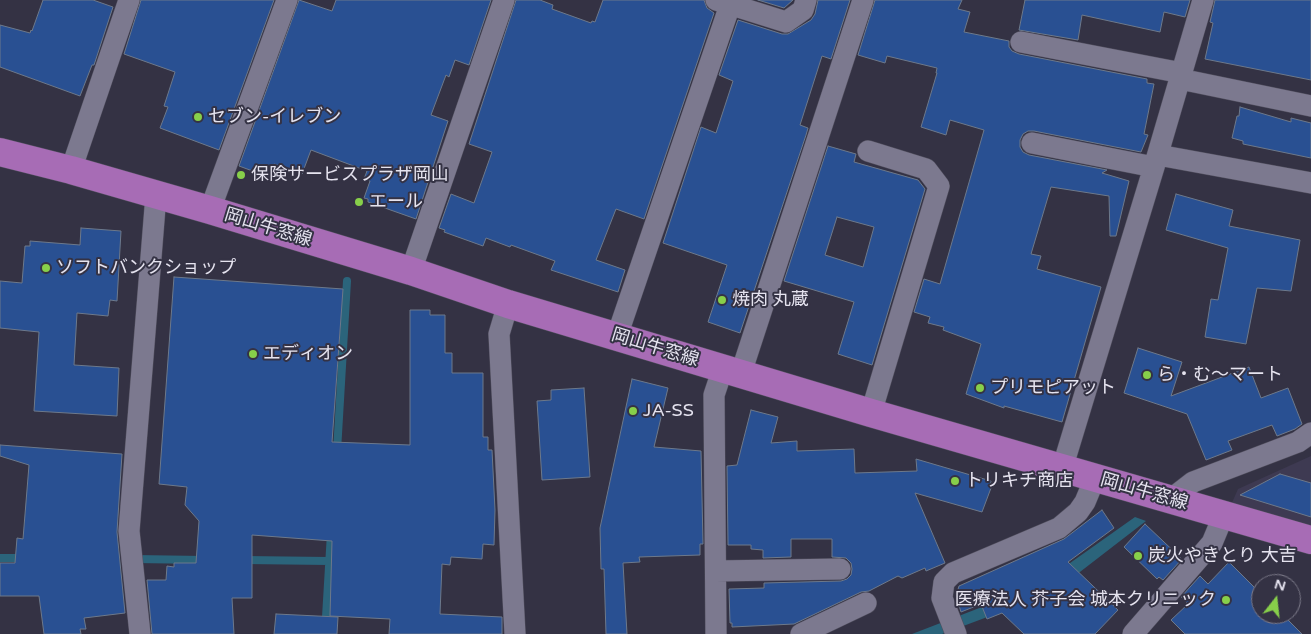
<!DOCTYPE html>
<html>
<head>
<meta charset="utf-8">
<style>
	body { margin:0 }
	#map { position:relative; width:1311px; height:634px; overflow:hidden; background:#343244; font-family:"Varela Round",sans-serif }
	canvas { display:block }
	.north { position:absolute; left:1251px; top:574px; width:50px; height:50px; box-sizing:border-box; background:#343244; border:1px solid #7b7988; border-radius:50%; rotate:16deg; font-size:14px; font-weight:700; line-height:20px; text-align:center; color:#e5e3ef }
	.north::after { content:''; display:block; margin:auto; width:18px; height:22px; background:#87cf4a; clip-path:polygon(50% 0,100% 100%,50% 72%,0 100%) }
</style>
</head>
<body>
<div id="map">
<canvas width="1311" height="634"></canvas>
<div class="north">N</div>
</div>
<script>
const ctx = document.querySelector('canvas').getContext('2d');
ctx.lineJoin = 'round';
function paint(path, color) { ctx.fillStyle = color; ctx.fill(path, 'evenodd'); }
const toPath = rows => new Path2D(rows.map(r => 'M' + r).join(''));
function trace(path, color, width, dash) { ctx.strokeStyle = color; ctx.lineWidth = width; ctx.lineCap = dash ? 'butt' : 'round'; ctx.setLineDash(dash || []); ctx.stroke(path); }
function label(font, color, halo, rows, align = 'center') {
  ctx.font = font + ' "Varela Round","Noto Sans JP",sans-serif'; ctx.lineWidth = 4; ctx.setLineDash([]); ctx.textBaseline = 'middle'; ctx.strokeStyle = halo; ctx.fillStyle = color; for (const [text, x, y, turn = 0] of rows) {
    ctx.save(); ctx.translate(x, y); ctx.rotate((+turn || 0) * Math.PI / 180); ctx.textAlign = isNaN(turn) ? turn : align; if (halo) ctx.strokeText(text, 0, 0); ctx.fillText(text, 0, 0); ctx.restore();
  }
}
const built = toPath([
	[1311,456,1311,528,1231,505,1238,489]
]);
const water = toPath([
	[1135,517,1146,521,1054,592,942,634,912,634,1039,585]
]);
const stream = toPath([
	[337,451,347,281],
	[0,558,25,558],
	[134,559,205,560],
	[244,560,329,561],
	[325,634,331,533]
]);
const building = toPath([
	[43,0,93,0,113,7,94,65,92,65,80,96,0,67,0,25,30,33,31,30,32,31,43,0],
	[141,0,274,0,219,150,160,128,168,107,164,106,175,72,124,54,141,0],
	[299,0,332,11,336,0,491,0,469,65,455,60,449,77,446,75,431,115,448,121,416,219,368,202,368,199,364,198,370,181,364,179,367,171,311,150,302,174,274,164,269,177,239,166,299,0],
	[516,0,540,0,553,5,552,9,591,23,592,21,595,22,603,0,704,0,707,8,714,13,644,219,616,209,596,260,625,270,618,292,551,270,555,261,511,245,510,247,486,238,483,246,444,232,445,230,439,228,451,194,474,203,492,152,469,144,516,0],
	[758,0,793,0,784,8,758,0],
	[818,0,850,0,831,59,822,56,800,125,808,128,806,135,740,333,708,322,727,265,663,243,701,127,716,133,733,81,719,75,738,20,782,34,788,34,811,20,815,14,818,0],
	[875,0,962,0,958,9,970,12,964,32,1009,41,1009,47,1012,51,1019,54,1147,79,1147,83,1154,84,1144,134,1148,135,1141,152,1034,131,1028,131,1023,134,1020,140,1020,147,1023,152,1029,155,1107,170,1102,173,1129,181,1116,236,1110,236,1109,196,1051,187,1031,254,1041,256,1037,269,1101,287,1062,422,1004,406,1004,408,966,394,981,344,943,330,944,327,928,323,930,317,914,312,924,279,940,284,984,130,950,120,946,135,921,127,937,73,936,73,937,68,887,56,885,63,858,55,875,0],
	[1025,0,1190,0,1185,17,1164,12,1160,32,1082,15,1078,40,1019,30,1025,0],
	[1215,0,1311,0,1311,80,1205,59,1213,23,1210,22,1215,0],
	[1240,107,1291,122,1291,118,1311,123,1311,158,1243,144,1243,141,1232,138,1237,116,1239,116,1240,107],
	[828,146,856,154,854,162,918,180,925,189,872,365,838,354,854,302,784,281,828,146],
	[837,217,874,227,863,267,825,255,837,217],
	[1176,194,1233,210,1229,226,1300,240,1291,291,1257,288,1246,344,1205,337,1211,299,1218,300,1228,248,1166,230,1176,194],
	[81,228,121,231,117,301,110,300,108,316,77,313,74,365,119,368,117,416,34,411,39,332,0,328,0,281,22,283,25,246,30,246,30,241,80,245,81,228],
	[174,277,343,289,332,442,410,445,410,310,430,310,430,315,445,315,445,353,452,353,452,373,483,373,483,437,488,437,488,450,492,450,495,510,494,545,483,544,482,559,451,557,450,565,442,564,440,614,502,617,502,634,389,634,390,619,330,616,332,541,252,535,252,598,232,598,234,634,152,634,147,580,166,580,167,566,174,567,174,563,196,563,199,521,185,505,187,487,159,484,174,277],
	[1138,348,1182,362,1171,396,1249,367,1261,398,1288,388,1302,424,1295,429,1277,436,1272,425,1228,441,1232,450,1206,460,1187,414,1124,393,1138,348],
	[632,379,668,388,654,447,701,451,703,544,700,544,700,555,639,557,640,562,623,563,627,634,606,634,604,569,601,569,600,528,632,379],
	[584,388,590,477,542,480,537,401,551,400,551,390,584,388],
	[751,410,778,417,771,443,797,441,797,451,854,449,855,473,917,471,916,459,991,481,990,487,991,488,982,512,915,493,945,563,926,571,925,568,902,578,898,576,869,591,861,592,794,624,732,627,732,623,730,623,729,589,764,588,764,583,841,581,847,579,851,575,852,569,851,563,846,558,832,557,832,539,791,539,791,557,763,558,763,550,751,549,751,545,728,545,727,466,737,465,751,410],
	[0,445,122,454,117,532,125,613,84,618,86,629,80,629,81,634,44,634,39,596,0,596,0,563,15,563,17,538,23,539,29,465,0,456,0,445],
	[1280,474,1311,483,1311,517,1240,495,1280,474],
	[1102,510,1114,528,1068,562,1118,610,1095,634,1024,634,1002,613,987,619,981,604,961,612,956,596,959,586,1064,539,1102,510],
	[1145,524,1182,559,1163,580,1159,577,1157,579,1124,547,1145,524],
	[1229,562,1261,594,1261,614,1282,614,1302,634,1185,634,1171,620,1188,604,1181,597,1200,576,1208,584,1229,562],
	[276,614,338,617,337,634,274,634,276,614]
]);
const minor = toPath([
	[716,0,786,22,803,10,806,0],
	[1021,42,1182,73],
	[1180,79,1311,106],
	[1032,143,1154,167],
	[868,151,926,169,939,186,871,413],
	[1158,155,1311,183],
	[71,170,129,0],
	[210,210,287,0],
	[411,271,504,0],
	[508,304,499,334,515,634],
	[617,336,730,5],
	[741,373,863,0],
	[1062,469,1154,167,1203,0],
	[1171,499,1193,482,1298,442,1311,433],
	[716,571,840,569],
	[140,634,129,531,156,195],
	[716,634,714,395,723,368],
	[801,634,866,603],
	[956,634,942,598,944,582,953,573,1059,528,1078,512,1085,502,1095,478],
	[1133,634,1212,543,1224,514]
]);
const primary = toPath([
	[0,152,71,170,210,210,411,271,508,304,871,413,1311,540]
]);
const markers = [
	[198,117,5,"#87cf4a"],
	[241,175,5,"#87cf4a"],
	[359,202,5,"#87cf4a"],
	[46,268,5,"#87cf4a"],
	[722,300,5,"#87cf4a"],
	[253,354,5,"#87cf4a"],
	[1147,375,5,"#87cf4a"],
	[980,388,5,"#87cf4a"],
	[633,411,5,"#87cf4a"],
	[955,481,5,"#87cf4a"],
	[1138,556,5,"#87cf4a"],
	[1226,600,5,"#87cf4a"]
];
const poiNames = [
	["セブン-イレブン",208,117],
	["保険サービスプラザ岡山",251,175],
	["エール",369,202],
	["ソフトバンクショップ",56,268],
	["焼肉 丸蔵",732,300],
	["エディオン",263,354],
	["ら・む〜マート",1157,375],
	["プリモピアット",990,388],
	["JA-SS",643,411],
	["トリキチ商店",965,481],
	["炭火やきとり 大吉",1148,556],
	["医療法人 芥子会 城本クリニック",1216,600,"right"]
];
const streetNames = [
	["岡山牛窓線",268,228,17],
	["岡山牛窓線",655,348,17],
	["岡山牛窓線",1144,492,16]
];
paint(built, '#3e3a52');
paint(water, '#2b647b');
trace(stream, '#2b647b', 8);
paint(building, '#295092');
trace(building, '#6d798b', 1);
trace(minor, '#504e5d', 22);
trace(primary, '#504e5d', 29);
trace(minor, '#7c798f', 21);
trace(primary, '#a76cb5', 28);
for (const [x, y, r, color] of markers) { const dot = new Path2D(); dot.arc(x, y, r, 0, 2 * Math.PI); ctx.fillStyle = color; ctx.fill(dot); trace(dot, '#343244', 2); }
label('18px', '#e5e3ef', '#343244', poiNames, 'left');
label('18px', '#e5e3ef', '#343244', streetNames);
</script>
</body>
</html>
